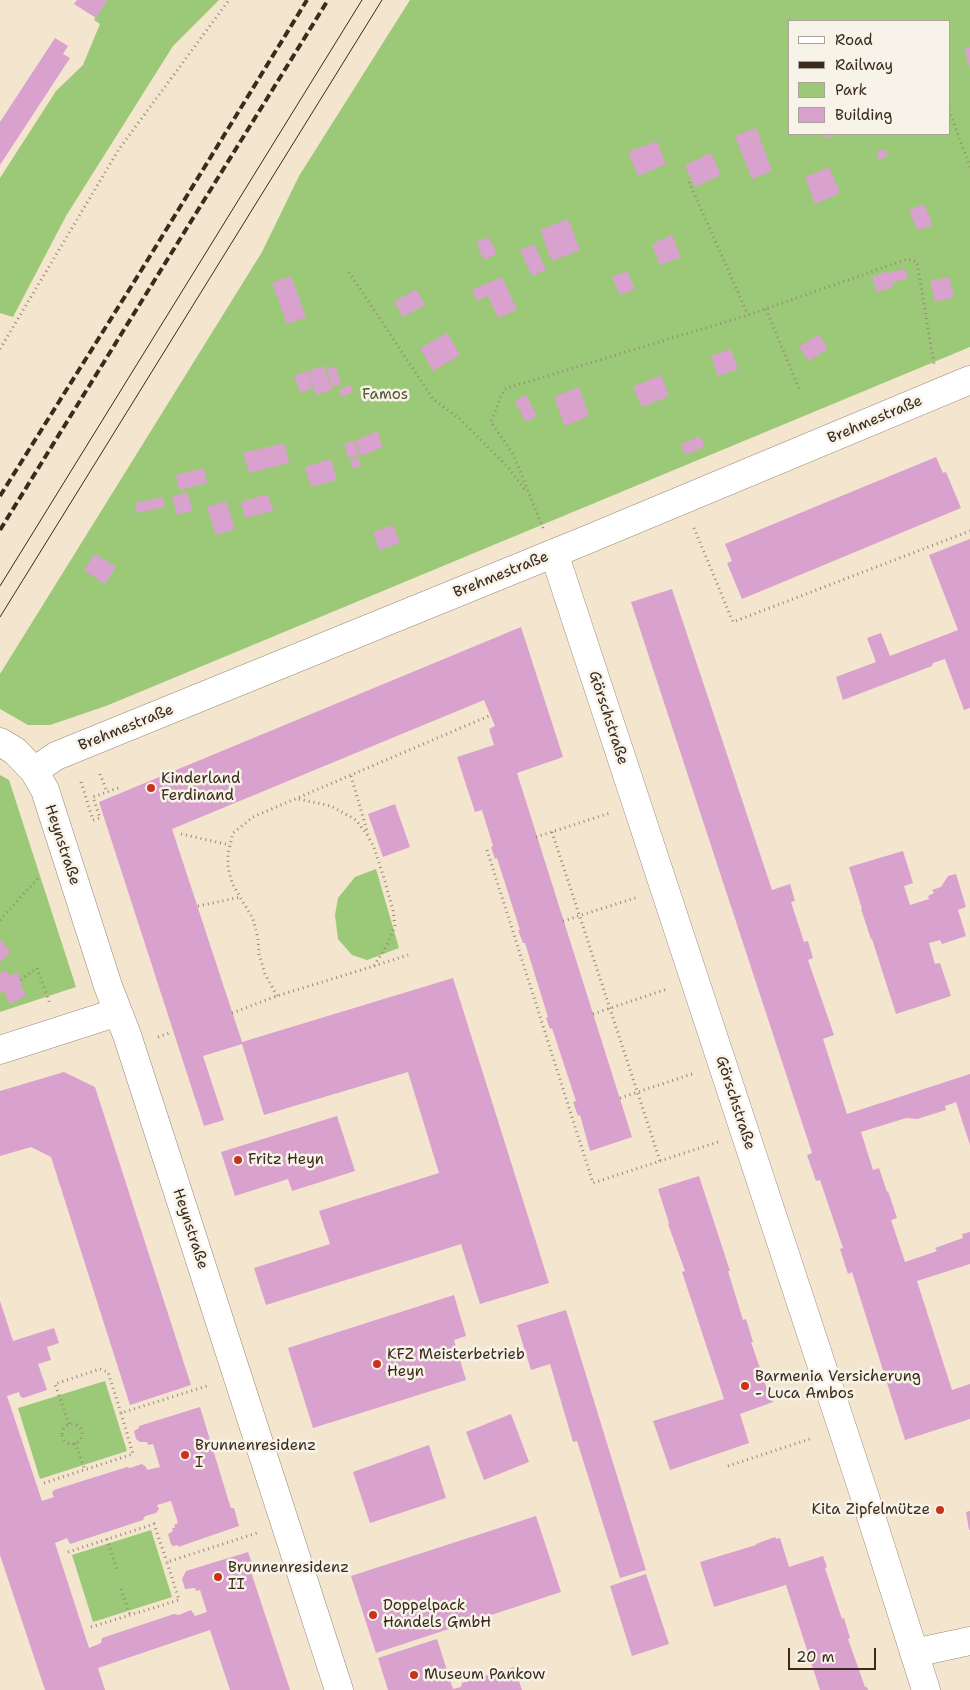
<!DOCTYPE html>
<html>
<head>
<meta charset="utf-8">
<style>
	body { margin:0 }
	#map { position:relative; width:970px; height:1690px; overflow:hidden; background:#f4e5cf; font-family:"Shantell Sans",sans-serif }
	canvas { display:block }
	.legend { position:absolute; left:788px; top:20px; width:162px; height:115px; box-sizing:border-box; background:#f7f3e8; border:1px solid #aca397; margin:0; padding:6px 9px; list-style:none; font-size:15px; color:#3b2a1e }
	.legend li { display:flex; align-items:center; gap:10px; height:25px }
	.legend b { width:25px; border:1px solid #aca397 }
	.scale { position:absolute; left:788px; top:1648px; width:88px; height:22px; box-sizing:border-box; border:2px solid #3b2a1e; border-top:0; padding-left:6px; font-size:15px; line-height:18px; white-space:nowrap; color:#3b2a1e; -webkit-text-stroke:4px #f7f3e8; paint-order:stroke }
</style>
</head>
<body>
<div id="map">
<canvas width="970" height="1690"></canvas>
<ul class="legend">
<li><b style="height:6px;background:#fff"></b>Road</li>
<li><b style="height:6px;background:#3b2a1e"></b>Railway</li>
<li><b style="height:14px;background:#9cc977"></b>Park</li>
<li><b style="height:14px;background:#d9a1cd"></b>Building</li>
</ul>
<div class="scale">20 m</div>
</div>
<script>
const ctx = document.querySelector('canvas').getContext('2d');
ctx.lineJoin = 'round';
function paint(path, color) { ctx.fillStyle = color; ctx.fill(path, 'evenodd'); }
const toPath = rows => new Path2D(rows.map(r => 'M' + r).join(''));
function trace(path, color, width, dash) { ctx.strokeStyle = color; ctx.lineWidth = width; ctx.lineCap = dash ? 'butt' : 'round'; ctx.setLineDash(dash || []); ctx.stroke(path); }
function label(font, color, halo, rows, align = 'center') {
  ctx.font = font + ' "Shantell Sans",sans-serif'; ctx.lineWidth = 5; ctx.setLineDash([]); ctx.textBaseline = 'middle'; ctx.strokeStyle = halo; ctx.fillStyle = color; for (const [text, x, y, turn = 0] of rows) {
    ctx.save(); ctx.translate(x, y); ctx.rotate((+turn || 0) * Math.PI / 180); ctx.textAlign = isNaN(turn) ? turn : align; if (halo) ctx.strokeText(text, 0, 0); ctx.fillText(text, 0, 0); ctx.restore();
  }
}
const green = toPath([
	[107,0,219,0,173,46,66,216,13,317,0,313,0,178,56,91,83,65,100,24,94,20],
	[410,0,970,0,970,347,106,706,50,725,28,725,0,709,0,674,262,252,299,176],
	[789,21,949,21,949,134,789,134],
	[0,775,9,780,76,987,0,1012],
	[376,869,399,948,367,960,352,955,338,939,335,915,338,898,355,877],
	[105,1381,127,1451,40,1479,18,1408],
	[151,1530,172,1597,93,1622,72,1555]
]);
const building = toPath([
	[77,0,107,0,96,18,74,4],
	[55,38,68,46,63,54,70,58,0,165,0,122],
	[970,47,970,69,964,49],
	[756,128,772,171,752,179,735,136],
	[824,134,839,134,826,139],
	[657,141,666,164,638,176,628,152],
	[885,149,888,156,879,160,876,152],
	[711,153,721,175,695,187,685,165],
	[829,167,840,193,815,204,805,177],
	[924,204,933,225,917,230,909,210],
	[568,219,580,250,552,261,540,230],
	[672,235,681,257,660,265,652,244],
	[489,237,497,254,484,260,476,242],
	[534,244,546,270,532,276,520,250],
	[905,269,908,278,892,283,893,287,877,292,872,277,888,271,888,273],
	[627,271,635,289,620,295,612,277],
	[291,276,306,317,287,324,272,283],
	[502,277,517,310,498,318,488,296,477,301,472,290],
	[949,277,954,297,935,302,930,281],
	[416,289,425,305,403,317,394,302],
	[447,333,460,355,433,371,420,348],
	[819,334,828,349,809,361,799,347],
	[731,349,738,369,718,376,711,356],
	[324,366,332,390,316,395,308,371],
	[336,366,341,384,332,387,327,369],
	[307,371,313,388,301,393,294,376],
	[661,375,669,396,642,407,633,387],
	[350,385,353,392,342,397,339,390],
	[579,387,589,416,565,426,554,397],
	[526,395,537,416,526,422,515,401],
	[377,431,383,447,361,456,355,441],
	[700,436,705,447,685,455,681,444],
	[354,441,359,456,349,459,344,444],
	[284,443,289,463,249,473,243,453],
	[936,457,943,473,946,472,961,508,742,599,727,563,732,561,725,544],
	[358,458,361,465,353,469,350,461],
	[331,459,337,480,311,487,305,467],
	[204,468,207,483,179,490,176,475],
	[187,492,193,510,177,515,172,497],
	[268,494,273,511,245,518,241,502],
	[163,497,165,507,137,513,135,503],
	[226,501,235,529,216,535,207,507],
	[393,525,400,543,379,550,373,532],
	[970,539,970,708,964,710,945,659,933,663,932,666,843,700,836,677,876,662,867,638,881,633,890,656,958,630,929,555],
	[95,554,116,567,105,584,84,570],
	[672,589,772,890,790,884,795,901,791,902,804,942,808,941,813,958,808,960,834,1035,823,1039,847,1114,970,1074,970,1145,956,1102,945,1106,946,1110,917,1119,906,1118,861,1132,873,1170,879,1168,887,1192,888,1191,897,1218,891,1220,905,1262,937,1251,935,1248,963,1238,962,1234,970,1232,970,1264,917,1281,952,1390,970,1384,970,1419,905,1440,852,1272,848,1274,840,1249,843,1248,820,1180,816,1181,807,1155,812,1153,631,602],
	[521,627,563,757,517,773,632,1137,590,1151,580,1115,578,1116,573,1102,576,1101,552,1028,550,1029,546,1018,548,1017,525,943,523,943,518,930,520,930,497,858,495,859,491,847,493,846,482,810,475,812,457,757,494,745,489,729,495,726,484,700,172,829,242,1042,453,978,549,1283,480,1304,461,1244,266,1305,254,1268,330,1244,319,1211,439,1173,408,1072,264,1115,242,1044,203,1056,224,1120,204,1126,99,802],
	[395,804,410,847,383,857,368,814],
	[903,851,913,883,904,886,910,905,929,899,928,896,934,893,932,890,941,887,948,876,956,874,966,907,958,910,966,936,942,944,940,940,929,943,935,964,940,963,951,996,896,1014,872,939,871,939,861,909,862,909,849,867],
	[0,939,11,952,0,962],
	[7,970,9,976,17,972,22,983,20,984,26,996,10,1004,4,991,0,993,0,973],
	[64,1072,95,1087,191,1385,130,1405,51,1157,31,1147,0,1156,0,1091],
	[337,1116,355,1171,292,1191,288,1179,235,1196,221,1152],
	[699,1176,730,1271,728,1271,743,1320,746,1319,753,1342,751,1342,768,1392,770,1392,773,1402,740,1414,749,1443,670,1470,653,1421,724,1399,682,1272,685,1271,668,1224,669,1223,658,1189],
	[454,1295,466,1336,454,1340,466,1380,313,1428,288,1348],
	[0,1301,13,1341,54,1328,59,1343,47,1347,51,1360,38,1364,47,1390,23,1398,20,1396,19,1392,7,1396,42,1501,54,1497,52,1493,54,1490,127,1467,130,1468,142,1464,146,1467,147,1470,160,1467,153,1444,148,1445,147,1442,140,1442,136,1439,134,1431,139,1428,139,1426,200,1407,228,1499,231,1508,234,1508,239,1526,178,1547,178,1545,173,1546,171,1544,168,1534,173,1531,172,1528,175,1528,174,1525,178,1523,171,1501,157,1505,159,1509,156,1513,145,1516,143,1520,70,1544,67,1538,55,1543,89,1648,101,1643,102,1638,174,1614,179,1615,191,1610,195,1616,207,1612,200,1590,196,1591,195,1588,185,1589,182,1579,186,1571,248,1552,254,1569,251,1570,252,1575,290,1690,230,1690,210,1630,98,1668,105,1690,45,1690,0,1555],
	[566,1310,646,1570,620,1578,577,1441,573,1442,550,1364,531,1370,517,1325],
	[511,1414,529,1462,484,1480,466,1432],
	[429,1445,446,1498,370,1523,353,1472],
	[970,1511,970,1530,969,1530,966,1512],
	[536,1516,561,1592,376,1653,351,1576],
	[775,1537,776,1539,780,1538,789,1567,823,1556,827,1567,825,1568,842,1619,844,1618,850,1638,848,1639,865,1687,867,1687,868,1690,820,1690,786,1585,714,1607,700,1562,756,1545,756,1544],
	[646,1574,669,1644,632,1656,610,1586],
	[437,1639,453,1689,461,1687,462,1683,514,1667,522,1690,388,1690,378,1658]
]);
const path = toPath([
	[949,110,970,167],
	[689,182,748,315],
	[349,272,433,399,460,419,508,467,525,490],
	[766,309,800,391],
	[0,349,119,149,229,0],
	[543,528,513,454,491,422,504,389,748,315,908,259,917,262,934,364],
	[694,528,733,622,970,531],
	[100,774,107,792],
	[351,776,368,834],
	[81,782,93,820,100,818,93,797,121,787],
	[552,832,660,1161],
	[181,834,230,845],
	[536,837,610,813],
	[487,850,593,1183,718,1142],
	[198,906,241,897],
	[0,920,38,878],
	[563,921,638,897],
	[374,966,408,955],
	[21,980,37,968,50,1004],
	[277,996,265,974,259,954,258,938,253,919,232,883,228,867,228,854,233,833,253,817,491,715],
	[232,1013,277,996,374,966,387,945,395,926,393,910,383,875,374,847,366,833,356,820,331,806,298,799],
	[593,1014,667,989],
	[158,1037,172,1032],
	[620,1098,695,1073],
	[69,1424,55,1384,100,1369,108,1372,121,1413],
	'62 1434a10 10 0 1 1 20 0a10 10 0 1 1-20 0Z',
	[75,1443,85,1470],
	[728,1466,813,1438],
	[44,1483,133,1454,121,1413,210,1385],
	[107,1539,117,1570],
	[68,1552,154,1524,167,1562],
	[121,1589,130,1615],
	[91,1627,179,1600,167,1562,257,1533]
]);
const street = toPath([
	[554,553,864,1494,926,1690],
	[0,742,15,751,34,771,45,790,108,986,127,1035,140,1075,339,1690],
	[34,771,56,756,584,541,970,380],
	[0,1050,118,1012],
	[914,1653,970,1641]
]);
const tram = toPath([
	[0,586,362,0],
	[0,617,382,0]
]);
const rail = toPath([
	[0,496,139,274,307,0],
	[0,530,328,0]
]);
const markers = [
	[151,788,5,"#c8321e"],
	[238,1160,5,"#c8321e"],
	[377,1364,5,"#c8321e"],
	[745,1386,5,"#c8321e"],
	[185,1455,5,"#c8321e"],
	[940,1510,5,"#c8321e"],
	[218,1577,5,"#c8321e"],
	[373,1615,5,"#c8321e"],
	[414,1675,5,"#c8321e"]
];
const parkNames = [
	["Famos",385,395]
];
const streetNames = [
	["Brehmestraße",875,420,-23],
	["Brehmestraße",501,575,-22],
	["Görschstraße",608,718,72],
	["Brehmestraße",126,728,-22],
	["Heynstraße",62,845,72],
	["Görschstraße",735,1103,72],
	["Heynstraße",190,1229,72]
];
const poiNames = [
	["Kinderland",161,779],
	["Ferdinand",161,796],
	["Fritz Heyn",248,1160],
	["KFZ Meisterbetrieb",387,1355],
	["Heyn",387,1372],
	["Barmenia Versicherung",755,1377],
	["- Luca Ambos",755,1394],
	["Brunnenresidenz",195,1446],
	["I",195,1463],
	["Kita Zipfelmütze",930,1510,"right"],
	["Brunnenresidenz",228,1568],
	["II",228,1585],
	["Doppelpack",383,1606],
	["Handels GmbH",383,1623],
	["Museum Pankow",424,1675]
];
paint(green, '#9cc977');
paint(building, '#d9a1cd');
trace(street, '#988876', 29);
trace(path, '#988876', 3, [1, 4]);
trace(street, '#fff', 28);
trace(tram, '#3b2a1e', 1);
trace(rail, '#3b2a1e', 4, [8, 4]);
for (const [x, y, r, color] of markers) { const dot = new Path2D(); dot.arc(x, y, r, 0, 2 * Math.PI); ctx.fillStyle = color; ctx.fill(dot); trace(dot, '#f7f3e8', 2); }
label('15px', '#535234', '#f7f3e8', parkNames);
label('15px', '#3b2a1e', '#f7f3e8', streetNames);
label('15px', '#3b2a1e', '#f7f3e8', poiNames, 'left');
</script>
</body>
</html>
